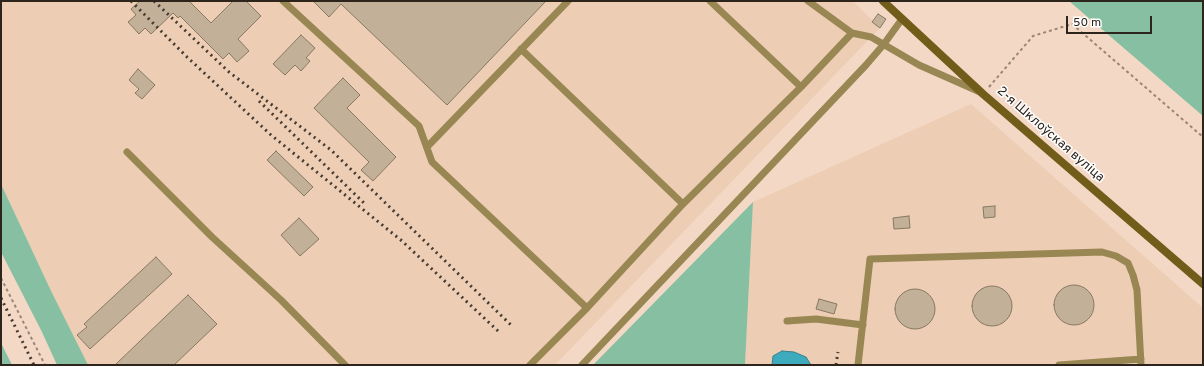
<!DOCTYPE html>
<html>
<head>
<meta charset="utf-8">
<style>
	body { margin:0 }
	#map { position:relative; width:1204px; height:366px; overflow:hidden; background:#f3d9c5; font-family:Overpass,sans-serif }
	canvas { display:block }
	.frame { position:absolute; inset:0; border:2px solid #2d241c; pointer-events:none }
	.scale { position:absolute; left:1066px; top:16px; width:86px; height:18px; box-sizing:border-box; border:2px solid #2d241c; border-top:0; padding-left:5px; font-size:12px; line-height:14px; white-space:nowrap; color:#2d241c; -webkit-text-stroke:3px #fff; paint-order:stroke }
</style>
</head>
<body>
<div id="map">
<canvas width="1204" height="366"></canvas>
<div class="frame"></div>
<div class="scale">50 m</div>
</div>
<script>
const ctx = document.querySelector('canvas').getContext('2d');
ctx.lineJoin = 'round';
function paint(path, color) { ctx.fillStyle = color; ctx.fill(path, 'evenodd'); }
const toPath = rows => new Path2D(rows.map(r => 'M' + r).join(''));
function trace(path, color, width, dash) { ctx.strokeStyle = color; ctx.lineWidth = width; ctx.lineCap = dash ? 'butt' : 'round'; ctx.setLineDash(dash || []); ctx.stroke(path); }
function label(font, color, halo, rows, align = 'center') {
  ctx.font = font + ' Overpass,sans-serif'; ctx.lineWidth = 3; ctx.setLineDash([]); ctx.textBaseline = 'middle'; ctx.strokeStyle = halo; ctx.fillStyle = color; for (const [text, x, y, turn = 0] of rows) {
    ctx.save(); ctx.translate(x, y); ctx.rotate((+turn || 0) * Math.PI / 180); ctx.textAlign = isNaN(turn) ? turn : align; if (halo) ctx.strokeText(text, 0, 0); ctx.fillText(text, 0, 0); ctx.restore();
  }
}
const built = toPath([
	[1,1,853,1,880,28,555,365,87,365,70,332,1,184],
	[971,104,1203,308,1203,365,745,365,753,202]
]);
const green = toPath([
	[1069,1,1203,1,1203,116],
	[1,184,52,293,88,365,57,365,42,332,1,252],
	[753,202,745,365,593,365],
	[1,343,12,365,1,365]
]);
const water = toPath([
	[782,351,794,352,806,357,811,365,772,365,773,356,782,351]
]);
const building = toPath([
	[140,1,189,1,211,23,233,1,246,1,261,16,238,39,249,51,237,62,229,53,223,59,180,16,178,18,173,13,151,34,145,28,139,34,128,22,136,15,131,9,140,1],
	[313,1,546,1,447,105,341,4,329,17,313,1],
	[878,14,886,19,880,28,872,22,878,14],
	[301,35,315,48,306,58,310,61,301,71,295,65,285,75,273,64,301,35],
	[138,69,155,85,142,99,135,93,139,89,129,80,138,69],
	[343,78,360,95,347,108,396,157,373,181,361,170,369,162,314,108,343,78],
	[276,151,313,187,304,196,267,160,276,151],
	[995,206,995,217,984,218,983,207,995,206],
	[909,216,910,228,894,229,893,218,909,216],
	[299,218,319,239,300,256,281,235,299,218],
	[156,257,172,274,90,349,77,335,87,327,84,324,156,257],
	'1054 305a20 20 0 1 1 40 0a20 20 0 1 1-40 0Z',
	'972 306a20 20 0 1 1 40 0a20 20 0 1 1-40 0Z',
	'895 309a20 20 0 1 1 40 0a20 20 0 1 1-40 0Z',
	[188,295,217,324,174,365,115,365,188,295],
	[819,299,837,304,834,314,816,309,819,299]
]);
const path = toPath([
	[989,87,1033,36,1072,24,1203,137],
	[1,278,45,365]
]);
const lane = toPath([
	[283,1,419,126,432,162,587,308],
	[710,1,801,87],
	[808,1,852,33],
	[521,49,683,204],
	[427,147,568,1],
	[127,152,212,237,281,300,345,365],
	[787,321,816,319,863,325],
	[530,365,587,308,683,204,801,87,852,33,871,37,919,65,980,92],
	[582,365,866,65,884,44,902,19],
	[858,365,870,259,1102,252,1116,256,1128,263,1133,275,1137,290,1141,365],
	[1059,365,1141,359]
]);
const secondary = toPath([
	[883,1,983,94,1203,284]
]);
const rail = toPath([
	[131,1,187,57,271,135,402,241,498,331],
	[154,1,229,72,331,150,512,326],
	[259,101,364,203],
	[1,298,34,365],
	[836,365,838,352]
]);
const streetNames = [
	["2-я Шклоўская вуліца",1050,135,41]
];
paint(built, '#edcdb4');
paint(green, '#86bfa1');
paint(water, '#3eaabd');
trace(water, '#39828d', 1);
paint(building, '#c2b098');
trace(building, '#897962', 1);
trace(path, '#988677', 2, [3, 3]);
trace(lane, '#988653', 7);
trace(secondary, '#715c19', 8);
trace(rail, '#463b31', 3, [2, 4]);
label('13px', '#2d241c', '#fff', streetNames);
</script>
</body>
</html>
